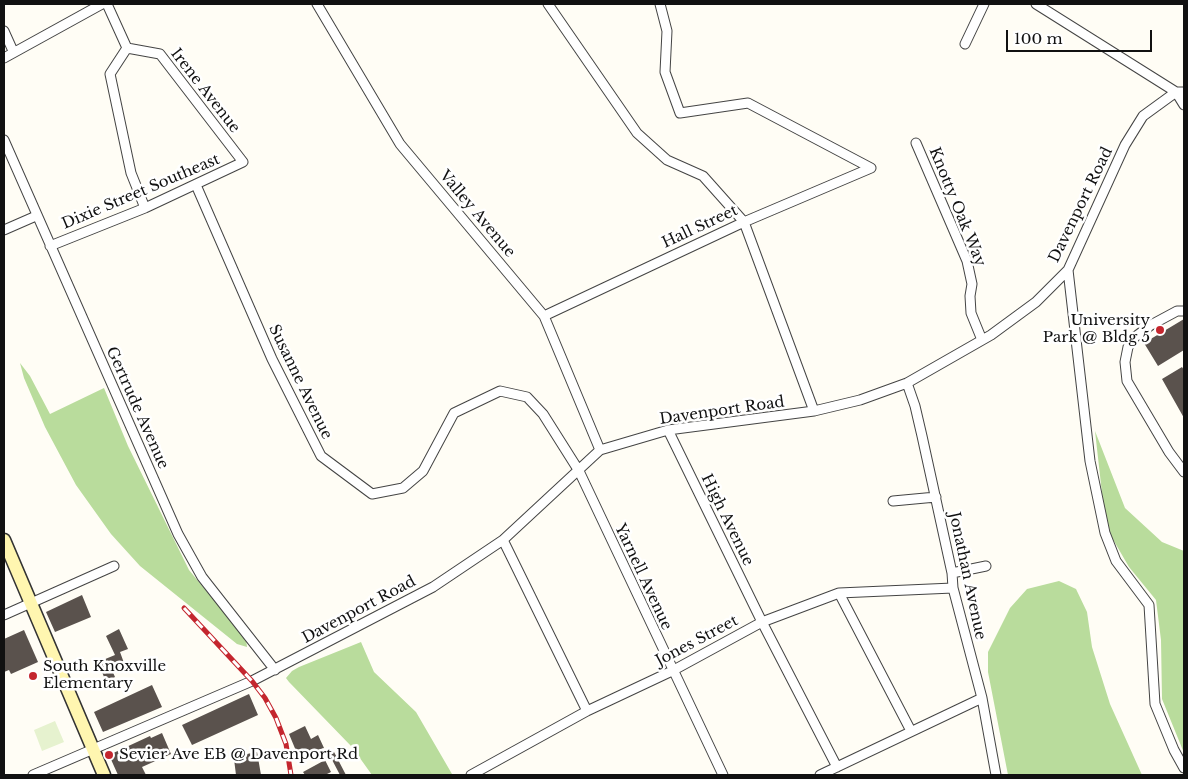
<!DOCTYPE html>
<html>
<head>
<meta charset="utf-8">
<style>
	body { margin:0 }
	#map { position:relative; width:1188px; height:779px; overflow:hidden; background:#fffdf5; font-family:"Libre Baskerville",serif }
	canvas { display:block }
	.frame { position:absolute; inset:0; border:5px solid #111; pointer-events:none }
	.scale { position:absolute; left:1006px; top:30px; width:146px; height:22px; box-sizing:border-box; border:2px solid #111; border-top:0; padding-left:6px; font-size:15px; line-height:18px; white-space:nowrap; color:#111; -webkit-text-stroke:4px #fff; paint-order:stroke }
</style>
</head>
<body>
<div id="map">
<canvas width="1188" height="779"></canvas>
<div class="frame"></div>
<div class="scale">100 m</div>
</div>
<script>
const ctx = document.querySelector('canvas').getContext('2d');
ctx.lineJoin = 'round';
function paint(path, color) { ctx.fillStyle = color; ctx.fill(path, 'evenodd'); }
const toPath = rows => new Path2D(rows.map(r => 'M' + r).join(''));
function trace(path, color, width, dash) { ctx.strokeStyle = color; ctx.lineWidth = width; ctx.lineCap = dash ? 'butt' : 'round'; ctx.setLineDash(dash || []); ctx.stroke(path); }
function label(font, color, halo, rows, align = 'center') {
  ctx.font = font + ' "Libre Baskerville",serif'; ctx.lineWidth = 5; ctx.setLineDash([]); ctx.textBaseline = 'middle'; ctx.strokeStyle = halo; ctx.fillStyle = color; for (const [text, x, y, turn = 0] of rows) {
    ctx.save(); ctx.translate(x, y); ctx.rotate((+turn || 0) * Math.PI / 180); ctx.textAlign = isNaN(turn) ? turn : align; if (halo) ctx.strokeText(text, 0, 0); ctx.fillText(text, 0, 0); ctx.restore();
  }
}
const forest = toPath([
	[20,363,30,376,50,414,104,388,128,446,189,570,246,639,247,647,237,644,140,566,111,534,76,485,45,427,24,378],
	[1095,431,1125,508,1162,542,1184,551,1184,753,1162,699,1161,640,1156,600,1129,567,1111,536,1103,502],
	[1059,581,1076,589,1087,612,1092,647,1110,704,1142,775,1008,775,988,672,988,652,1010,608,1027,589],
	[361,642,374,672,416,712,452,774,372,775,352,747,289,682,286,678,292,671,299,667]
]);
const pitch = toPath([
	[55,721,64,742,42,751,34,730]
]);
const building = toPath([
	[1184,319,1184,350,1158,366,1144,343],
	[1182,367,1184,370,1184,418,1162,379],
	[82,595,91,617,55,632,46,612],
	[119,629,128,649,120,652,124,663,111,668,115,677,106,682,98,662,115,655,106,636],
	[24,630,38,662,11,674,9,670,4,672,4,639],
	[152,685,162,707,103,732,94,712],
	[249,694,258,715,192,745,182,725],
	[305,726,311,739,318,735,324,748,299,758,289,734],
	[162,733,171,754,142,767,146,775,118,775,109,755,150,736,151,738],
	[246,749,247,754,257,752,261,775,236,775,233,751],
	[334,752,346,775,340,775,329,754],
	[325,760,331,772,325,775,305,775,303,772]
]);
const street = toPath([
	[107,4,127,48],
	[317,4,400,144,544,316,600,450],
	[548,4,637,133,667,160,703,176,744,222,814,411],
	[660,4,667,31,665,72,680,113,748,103,871,168],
	[1036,4,1176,92,1184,105],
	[4,31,13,51],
	[965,44,984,4],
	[127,48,110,74,131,173,145,208],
	[4,58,102,4],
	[4,140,178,534,202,577,275,670],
	[916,143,967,261,972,284,970,296,971,313,982,340],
	[196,185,272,359,321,456,372,494,403,488,423,471,454,413,500,391,527,397,543,414,579,471,723,775],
	[4,230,36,216],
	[50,246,145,208,243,162,160,54,127,48],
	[1068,270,1090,461,1105,533,1116,561,1149,605,1155,704,1174,750,1184,768],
	[1184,311,1177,311,1151,325,1135,337,1128,347,1125,362,1127,381,1169,452,1184,472],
	[544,316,744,222,871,168],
	[907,383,915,406,922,436,952,573,953,588,982,698,996,775],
	[668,430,762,622,837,767],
	[893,501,936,497],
	[503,540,587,711],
	[952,573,986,566],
	[839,593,911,731],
	[4,615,114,566],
	[33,775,252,681,433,587,503,540,600,450,668,430,814,411,860,400,907,383,991,335,1036,302,1068,270,1125,145,1143,116,1176,92,1184,92],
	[471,775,587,711,672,671,762,622,839,593,953,588],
	[820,775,982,698]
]);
const secondary = toPath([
	[4,540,104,775]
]);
const rail = toPath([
	[184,608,252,681,265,698,276,718,286,744,291,775]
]);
const markers = [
	[1160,330,5,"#c4262e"],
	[33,676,5,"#c4262e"],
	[109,755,5,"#c4262e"]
];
const streetNames = [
	["Irene Avenue",205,91,52],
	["Dixie Street Southeast",141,192,-23],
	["Davenport Road",1081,205,-64],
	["Knotty Oak Way",957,207,68],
	["Valley Avenue",477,214,50],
	["Hall Street",700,227,-25],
	["Susanne Avenue",300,382,64],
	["Gertrude Avenue",137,408,66],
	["Davenport Road",722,411,-8],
	["High Avenue",727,520,64],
	["Jonathan Avenue",967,576,78],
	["Yarnell Avenue",643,577,65],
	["Davenport Road",359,610,-28],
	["Jones Street",697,641,-28]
];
const poiNames = [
	["University",1150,321,"right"],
	["Park @ Bldg 5",1150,338,"right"],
	["South Knoxville",43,667],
	["Elementary",43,684],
	["Sevier Ave EB @ Davenport Rd",119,755]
];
paint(forest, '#b9dc9c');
paint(pitch, '#e6f2cf');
paint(building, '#5a524d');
trace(street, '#444', 11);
trace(secondary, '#333', 15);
trace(street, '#fff', 9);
trace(secondary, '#fff6b0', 12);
trace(rail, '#c4262e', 5);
trace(rail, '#fff', 3, [9]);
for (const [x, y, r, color] of markers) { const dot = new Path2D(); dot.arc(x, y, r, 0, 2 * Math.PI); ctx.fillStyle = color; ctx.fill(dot); trace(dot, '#fff', 2); }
label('15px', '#111', '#fff', streetNames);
label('15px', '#111', '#fff', poiNames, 'left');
</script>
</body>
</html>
